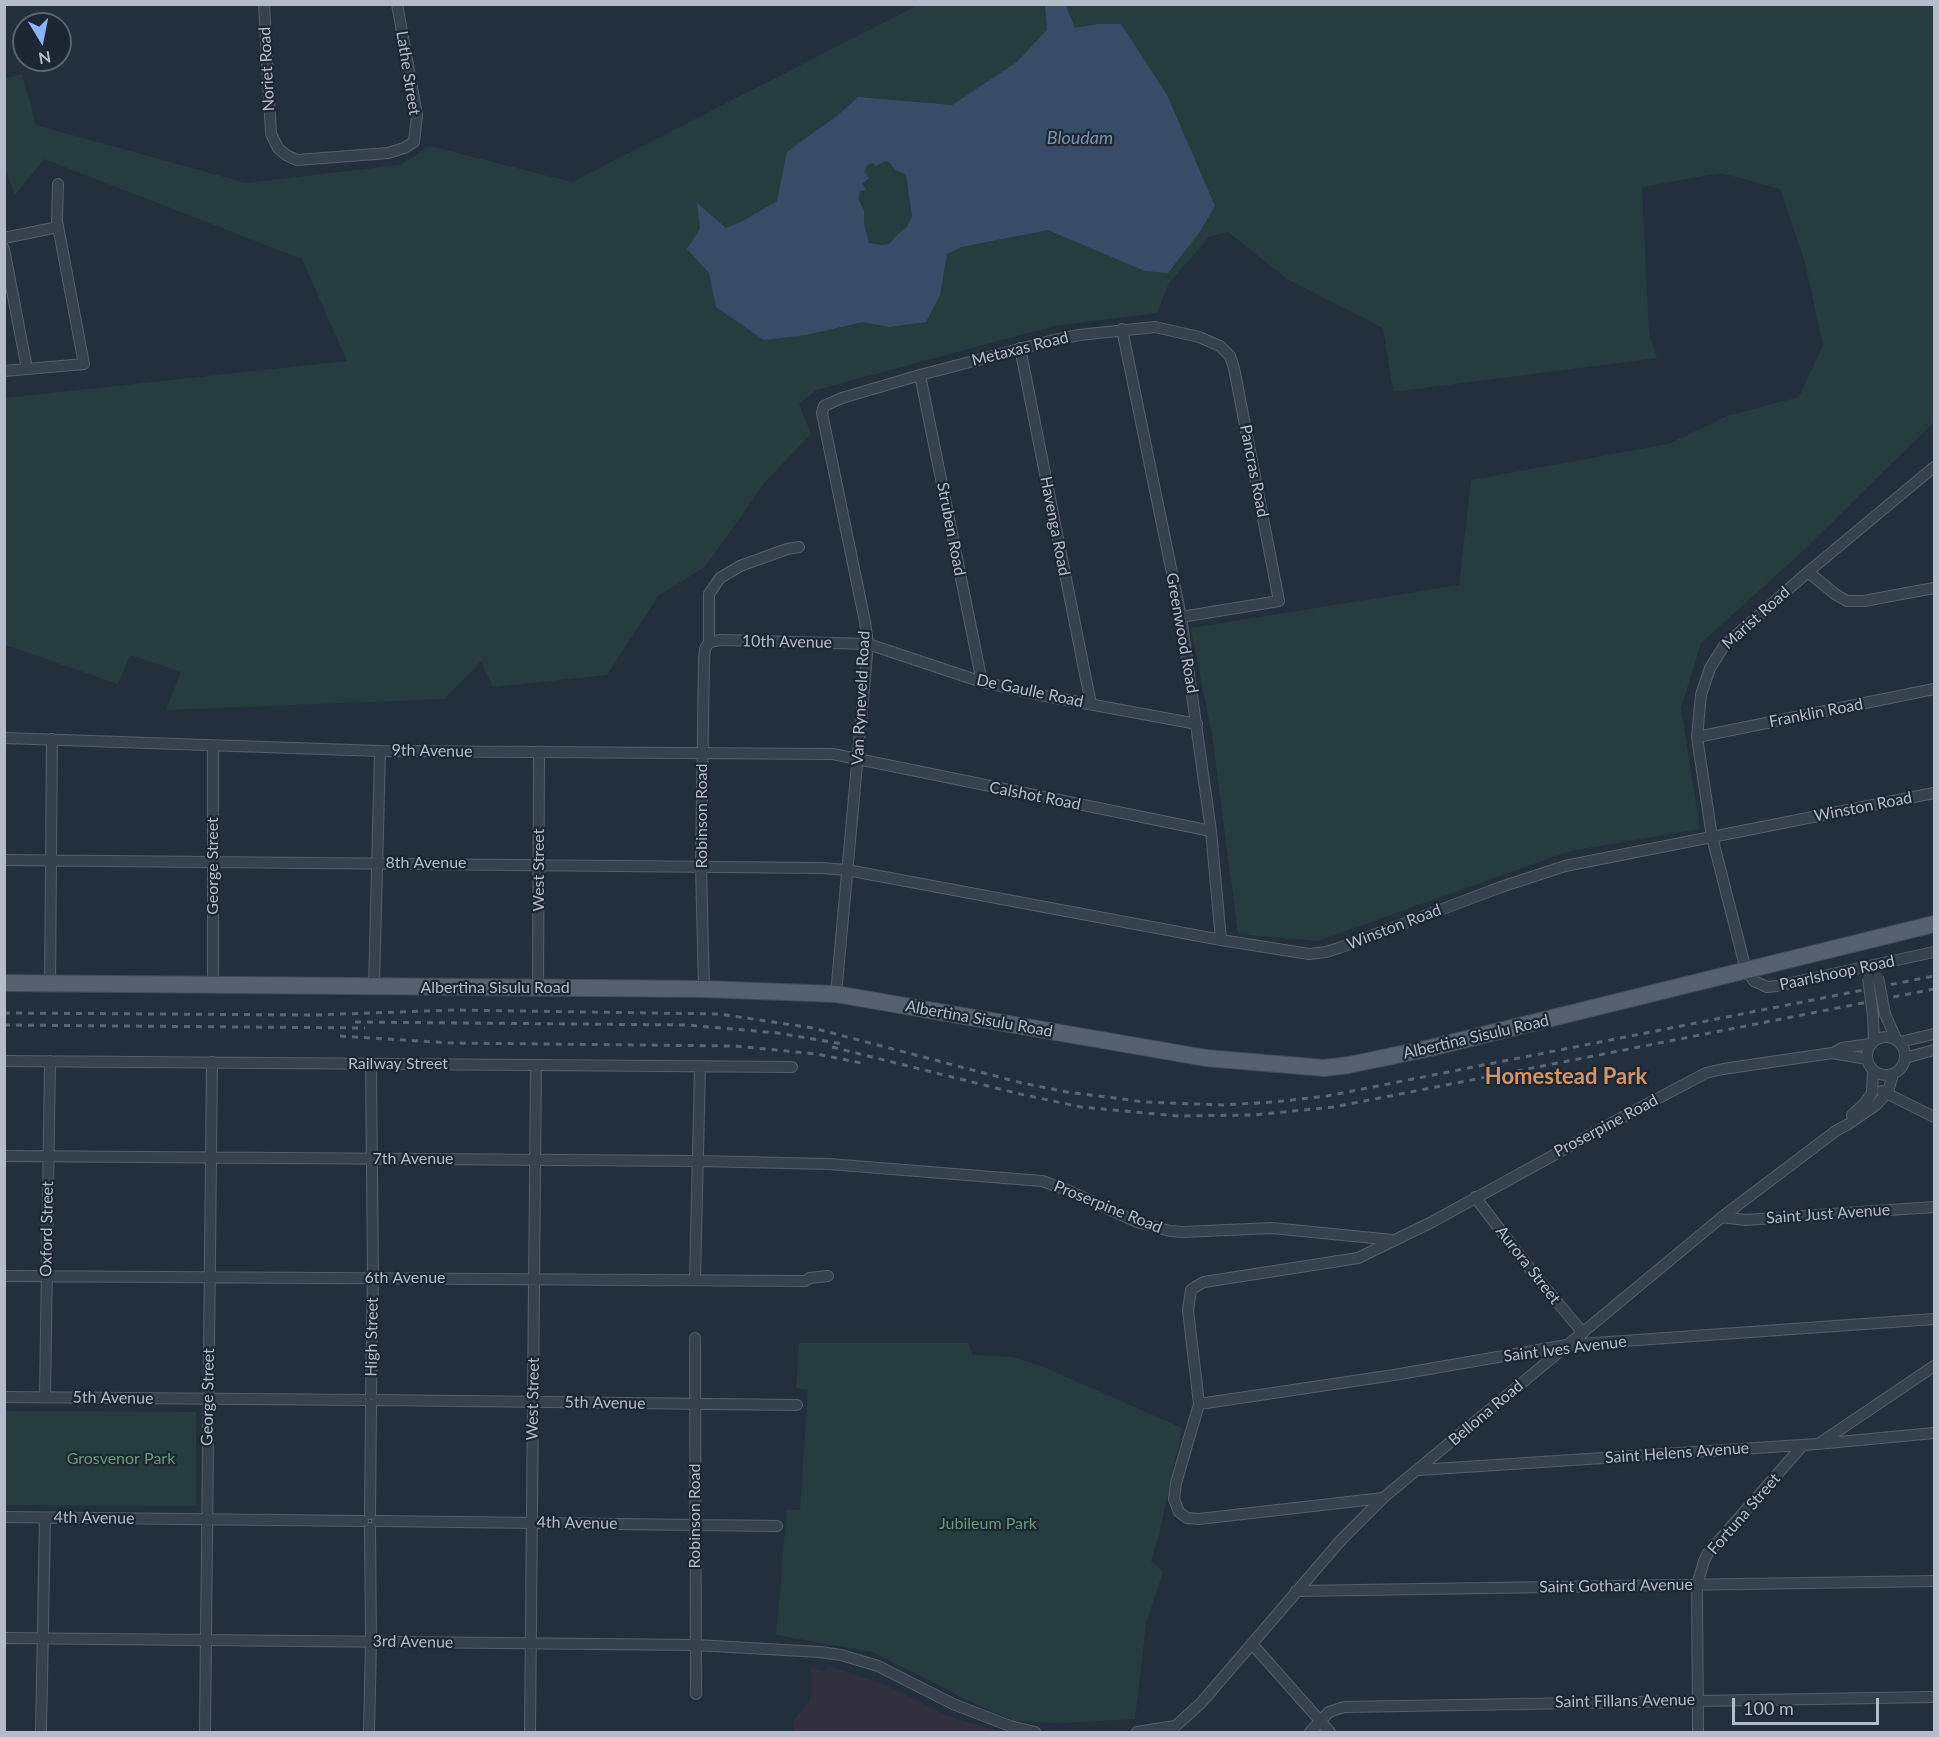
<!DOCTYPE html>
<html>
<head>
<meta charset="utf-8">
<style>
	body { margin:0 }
	#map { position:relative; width:1939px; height:1737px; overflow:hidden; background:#242f3e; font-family:Lato,sans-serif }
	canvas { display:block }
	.frame { position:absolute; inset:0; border:6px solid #b4bcc9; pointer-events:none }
	.north { position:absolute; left:12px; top:12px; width:60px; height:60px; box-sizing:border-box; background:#1d2633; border:2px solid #59626f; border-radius:50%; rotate:170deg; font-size:16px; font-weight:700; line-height:24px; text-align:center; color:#b4bcc9 }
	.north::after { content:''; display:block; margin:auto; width:21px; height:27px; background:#8ab4f8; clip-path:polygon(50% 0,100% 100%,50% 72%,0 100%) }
	.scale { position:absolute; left:1732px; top:1698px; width:147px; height:27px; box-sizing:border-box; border:3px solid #b4bcc9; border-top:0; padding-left:8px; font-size:18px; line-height:21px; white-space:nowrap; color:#b4bcc9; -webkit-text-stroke:4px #1d2633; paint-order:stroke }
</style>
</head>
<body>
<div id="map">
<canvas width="1939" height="1737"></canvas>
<div class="frame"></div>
<div class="north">N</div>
<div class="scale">100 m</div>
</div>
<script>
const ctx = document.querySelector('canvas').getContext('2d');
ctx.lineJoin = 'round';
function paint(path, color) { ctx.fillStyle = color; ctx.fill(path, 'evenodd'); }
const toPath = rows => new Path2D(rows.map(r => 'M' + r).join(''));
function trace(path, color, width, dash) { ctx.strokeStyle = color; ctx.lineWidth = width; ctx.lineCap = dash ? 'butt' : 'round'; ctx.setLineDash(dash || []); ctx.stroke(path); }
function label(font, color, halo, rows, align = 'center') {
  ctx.font = font + ' Lato,sans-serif'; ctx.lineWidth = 4.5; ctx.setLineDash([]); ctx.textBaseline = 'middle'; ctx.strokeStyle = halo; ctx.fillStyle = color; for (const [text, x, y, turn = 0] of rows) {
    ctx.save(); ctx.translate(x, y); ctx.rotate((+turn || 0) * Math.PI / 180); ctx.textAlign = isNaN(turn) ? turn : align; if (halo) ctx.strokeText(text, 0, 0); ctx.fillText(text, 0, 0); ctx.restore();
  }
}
const medical = toPath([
	[828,1666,888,1686,947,1716,1002,1732,794,1732,794,1720,810,1701,811,1667,825,1672]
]);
const green = toPath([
	[918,5,1934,5,1934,422,1803,551,1701,643,1681,708,1700,829,1570,851,1318,941,1238,934,1212,735,1191,628,1459,585,1471,480,1668,444,1727,416,1799,397,1823,345,1804,259,1780,189,1721,173,1642,187,1649,334,1657,358,1393,392,1383,328,1287,279,1228,232,1209,237,1169,283,1157,313,1054,326,816,390,799,404,811,434,765,482,705,567,658,596,607,675,493,687,481,661,445,699,166,710,181,672,130,655,118,684,5,645,5,398,347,361,302,259,44,159,15,195,5,168,5,79,22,74,36,125,246,183,400,165,430,146,572,182],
	[799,1343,968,1343,973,1355,1013,1357,1046,1368,1182,1428,1159,1535,1151,1561,1163,1572,1146,1623,1135,1719,1060,1723,1014,1721,971,1702,872,1652,776,1635,787,1510,800,1510,808,1390,796,1388],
	[5,1411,196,1412,196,1506,5,1505]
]);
const water = toPath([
	[1045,5,1066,6,1075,28,1098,24,1121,24,1167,95,1215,206,1201,230,1168,273,1145,271,1048,230,961,247,947,254,940,295,926,322,889,327,863,322,806,335,764,340,716,307,709,273,687,249,700,229,697,203,726,228,743,221,777,201,787,152,838,115,858,97,952,105,1017,62,1047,30],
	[885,161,890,163,894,169,906,175,912,216,907,227,898,234,889,244,881,245,869,243,864,224,864,210,858,199,860,191,866,190,862,184,869,178,864,172,868,165,873,163,876,166]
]);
const minor = toPath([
	[264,4,271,134,278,148,286,155,297,160,388,153,404,148,414,142,417,115,397,4],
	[4,238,58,227],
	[4,249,27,369],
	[1122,329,1181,617,1211,831,1221,940],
	[1020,348,1091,704],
	[4,371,84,364,57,221,58,184],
	[920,375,982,682],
	[1934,467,1808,572,1724,646,1710,668,1701,695,1697,737,1712,837,1746,970,1754,981,1767,987,1777,986,1934,952],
	[1808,572,1835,594,1847,601,1864,601,1934,588],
	[709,642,709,594,720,578,740,566,787,549,799,547],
	[1697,737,1934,689],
	[4,738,380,751,833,754,1211,831],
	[4,860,822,868,847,870,1221,940,1309,954,1326,952,1339,948,1501,887,1565,866,1934,793],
	[50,984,52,739],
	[213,985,213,746],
	[374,987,380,751],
	[538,988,539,752],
	[704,989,701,866,704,657,705,649,709,642,721,640,868,644,982,682,1040,695,1197,724],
	[836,994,868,644,865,622,822,413,824,406,842,398,920,375,1054,340,1079,335,1155,327,1199,337,1220,346,1230,356,1234,368,1279,601,1181,617],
	[1885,1014,1896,1039],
	[1873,1016,1874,1041],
	'1867 1056a19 19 0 1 1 38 0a19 19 0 1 1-38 0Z',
	[1900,1042,1934,1034],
	[1835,1052,1842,1048,1870,1044],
	[1905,1058,1934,1050],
	[4,1061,792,1067],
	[371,1064,373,1278,371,1394],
	[1882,1091,1934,1117],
	[1852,1115,1864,1104,1872,1093,1873,1070],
	[4,1156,699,1161,829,1164,1042,1181,1067,1190,1137,1222,1170,1231,1183,1232,1272,1228,1393,1240],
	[1475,1197,1534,1274,1583,1333],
	[1722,1217,1745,1220,1934,1207],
	[4,1276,805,1281,810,1278,828,1276],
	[695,1280,700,1067],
	[695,1338,696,1694],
	[4,1397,366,1400],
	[45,1397,50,1061],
	[377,1400,797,1405],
	[1199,1404,1394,1375,1567,1345,1934,1319],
	[1820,1443,1934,1366],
	[1419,1470,1817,1444,1934,1433],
	[1383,1498,1199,1519,1187,1518,1179,1512,1174,1499,1176,1483,1199,1404,1188,1310,1191,1290,1195,1287,1204,1282,1358,1258,1432,1222,1634,1111,1706,1073,1723,1069,1832,1053,1867,1059],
	[370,1514,371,1405],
	[4,1517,363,1521],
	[377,1521,777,1526],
	[1296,1591,1934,1581],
	[4,1638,696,1645,820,1652,841,1655,878,1666,953,1704,1010,1726,1035,1732],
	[1252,1644,1330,1732],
	[41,1732,45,1518],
	[205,1732,212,1062],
	[369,1732,371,1642,370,1528],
	[530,1732,536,1065],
	[1137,1732,1175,1726],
	[1169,1732,1201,1703,1341,1540,1383,1498,1722,1217,1837,1130,1847,1125,1876,1105,1888,1092,1893,1074],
	[1310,1732,1329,1712,1344,1707,1934,1697],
	[1698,1732,1697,1585,1704,1561,1708,1553,1803,1445]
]);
const primary = toPath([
	[4,983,704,989,836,994,1206,1058,1324,1068,1349,1065,1430,1048,1934,924]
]);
const rail = toPath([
	[4,1013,314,1015,454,1010,719,1014,813,1028,1022,1083,1067,1092,1145,1102,1223,1105,1274,1102,1327,1096,1934,976],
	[355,1022,687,1025,778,1033,843,1044],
	[4,1025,365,1028],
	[340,1036,450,1043,735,1046,817,1054,866,1064],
	[832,1047,1020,1094,1081,1107,1178,1116,1253,1115,1334,1107,1934,989]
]);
const minorBridge = toPath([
	[1878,977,1885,1014],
	[1868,978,1873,1016]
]);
const streetNames = [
	["Noriet Road",267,69,-93],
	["Lathe Street",408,73,81],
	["Metaxas Road",1020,349,-14],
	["Pancras Road",1254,471,79],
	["Havenga Road",1055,526,79],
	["Struben Road",951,529,79],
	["Marist Road",1756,618,-42],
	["Greenwood Road",1182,633,80],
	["10th Avenue",787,642,1],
	["De Gaulle Road",1030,691,12],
	["Van Ryneveld Road",861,698,-87],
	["Franklin Road",1816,713,-11],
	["9th Avenue",432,751,1],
	["Calshot Road",1035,796,11],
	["Winston Road",1863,807,-11],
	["Robinson Road",702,816,-90],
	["8th Avenue",426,863],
	["George Street",213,866,-90],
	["West Street",539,870,-90],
	["Winston Road",1394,927,-21],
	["Paarlshoop Road",1837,973,-12],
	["Albertina Sisulu Road",495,988],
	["Albertina Sisulu Road",979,1019,10],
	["Albertina Sisulu Road",1476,1037,-13],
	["Railway Street",398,1064],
	["Proserpine Road",1606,1126,-28],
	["7th Avenue",413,1159],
	["Proserpine Road",1108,1207,22],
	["Saint Just Avenue",1828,1214,-4],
	["Oxford Street",47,1229,-89],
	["Aurora Street",1528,1265,52],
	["6th Avenue",405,1278],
	["High Street",372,1337,-89],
	["Saint Ives Avenue",1565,1349,-7],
	["George Street",208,1397,-89],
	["5th Avenue",113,1398,1],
	["West Street",533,1399,-89],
	["5th Avenue",605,1403,1],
	["Bellona Road",1486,1413,-40],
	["Saint Helens Avenue",1677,1453,-4],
	["Fortuna Street",1744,1514,-49],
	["Robinson Road",695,1516,-90],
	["4th Avenue",94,1518,1],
	["4th Avenue",577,1523,1],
	["Saint Gothard Avenue",1616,1586,-1],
	["3rd Avenue",413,1642,1],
	["Saint Fillans Avenue",1625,1701,-1]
];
const parkNames = [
	["Grosvenor Park",121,1459],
	["Jubileum Park",988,1524]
];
const waterNames = [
	["Bloudam",1080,138]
];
const districtNames = [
	["Homestead Park",1566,1077]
];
paint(medical, '#32303f');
paint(green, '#263c3f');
paint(water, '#394c67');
trace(minor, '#565f6c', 12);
trace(primary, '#414a57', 18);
trace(minor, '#38414e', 10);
trace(primary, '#56606e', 16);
trace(rail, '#5a6575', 3, [6, 6]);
trace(minorBridge, '#565f6c', 12, []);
trace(minorBridge, '#38414e', 10);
label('16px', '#b4bcc9', '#1d2633', streetNames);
label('16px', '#6b9a76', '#1d2633', parkNames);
label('italic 18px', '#7c92b1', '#1d2633', waterNames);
label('bold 22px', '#d59563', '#1d2633', districtNames);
</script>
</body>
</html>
